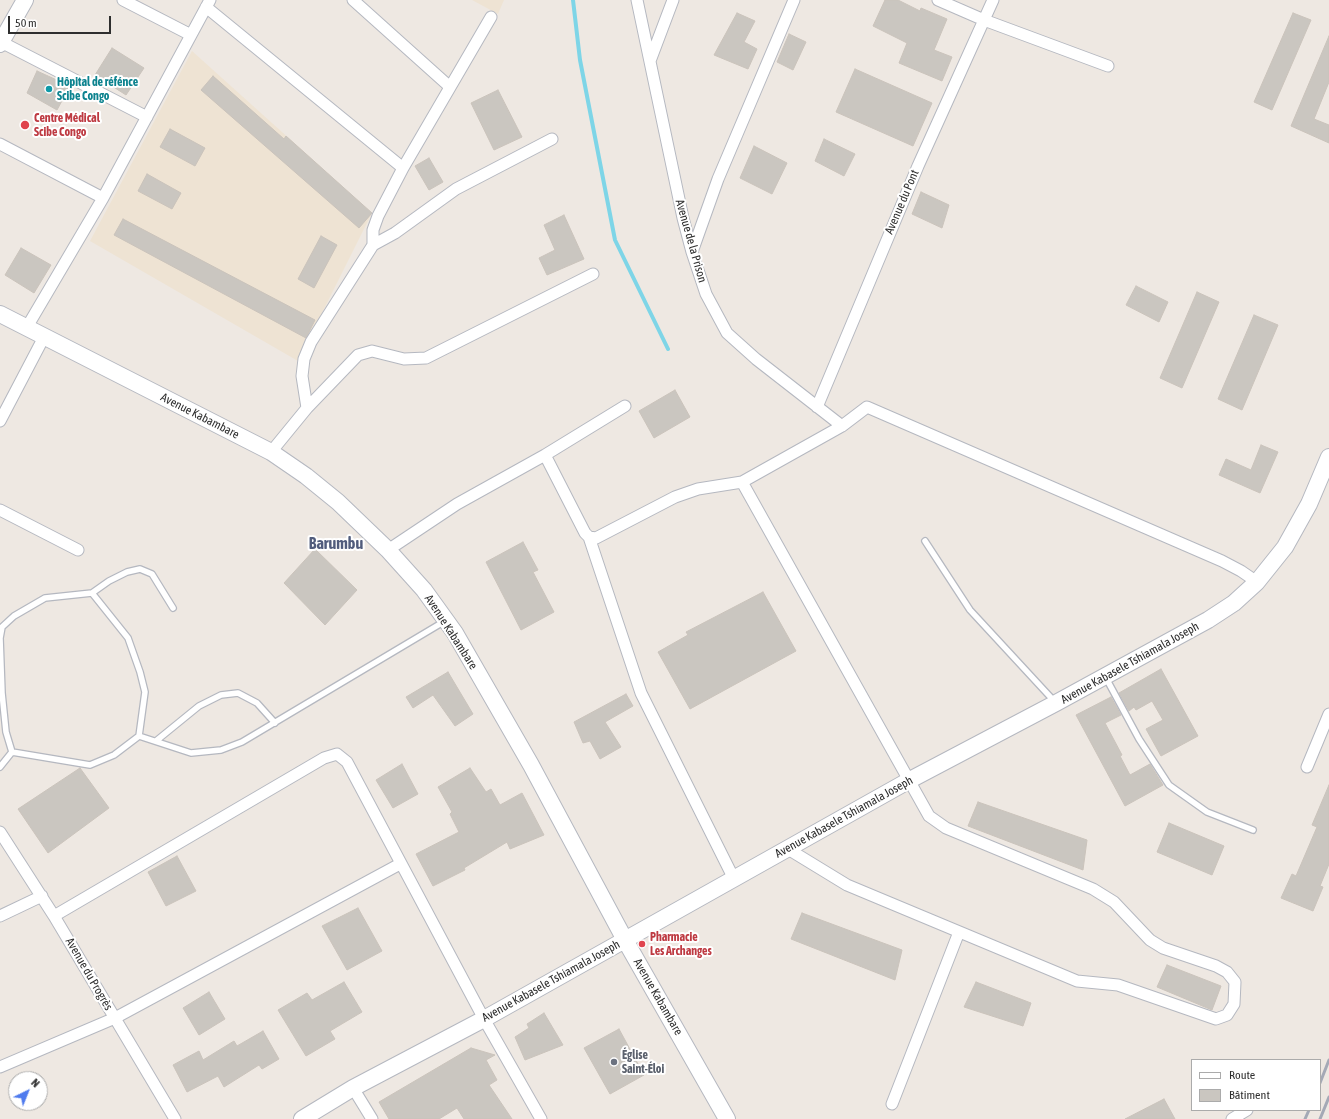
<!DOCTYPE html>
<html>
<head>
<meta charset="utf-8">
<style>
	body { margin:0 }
	#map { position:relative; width:1329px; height:1119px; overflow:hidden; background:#eee8e2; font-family:"Asap Condensed",sans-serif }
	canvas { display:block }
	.legend { position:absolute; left:1191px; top:1059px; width:130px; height:52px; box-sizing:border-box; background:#fff; border:1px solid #ababab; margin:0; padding:5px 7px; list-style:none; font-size:12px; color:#2e2e2e }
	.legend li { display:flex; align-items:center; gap:8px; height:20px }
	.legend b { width:20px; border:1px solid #ababab }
	.north { position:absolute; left:8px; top:1071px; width:40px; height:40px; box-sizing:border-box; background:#fff; border:1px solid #ababab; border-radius:50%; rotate:43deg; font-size:11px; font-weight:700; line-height:16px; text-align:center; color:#2e2e2e }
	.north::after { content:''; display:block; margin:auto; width:14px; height:18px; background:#4f7bee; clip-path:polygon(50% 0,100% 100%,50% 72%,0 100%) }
	.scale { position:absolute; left:8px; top:16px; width:103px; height:18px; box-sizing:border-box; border:2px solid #2e2e2e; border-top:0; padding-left:5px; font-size:12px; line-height:14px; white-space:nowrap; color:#2e2e2e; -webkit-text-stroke:3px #fff; paint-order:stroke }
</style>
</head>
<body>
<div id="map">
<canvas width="1329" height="1119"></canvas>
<ul class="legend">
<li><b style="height:5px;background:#fff"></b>Route</li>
<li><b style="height:11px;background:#cac6c0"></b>Bâtiment</li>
</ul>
<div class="north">N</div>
<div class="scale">50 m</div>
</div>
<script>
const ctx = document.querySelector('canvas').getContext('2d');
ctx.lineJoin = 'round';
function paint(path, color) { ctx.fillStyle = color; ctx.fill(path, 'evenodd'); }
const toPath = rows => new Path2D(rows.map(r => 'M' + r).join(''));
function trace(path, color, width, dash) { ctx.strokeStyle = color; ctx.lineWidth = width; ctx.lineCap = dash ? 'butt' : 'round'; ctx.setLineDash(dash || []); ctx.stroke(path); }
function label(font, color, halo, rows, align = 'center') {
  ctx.font = font + ' "Asap Condensed",sans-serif'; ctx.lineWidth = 4; ctx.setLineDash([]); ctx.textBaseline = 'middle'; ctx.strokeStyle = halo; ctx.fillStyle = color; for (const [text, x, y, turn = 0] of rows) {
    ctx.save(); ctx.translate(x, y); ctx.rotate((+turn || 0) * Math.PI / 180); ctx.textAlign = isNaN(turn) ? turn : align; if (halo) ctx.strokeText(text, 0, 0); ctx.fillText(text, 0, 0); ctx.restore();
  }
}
const education = toPath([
	[472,0,504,0,498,14],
	[192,51,372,213,298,361,90,241]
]);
const stream = toPath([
	[573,0,580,60,615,240,668,349]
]);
const building = toPath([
	[885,0,898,0,920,11,921,8,947,19,934,50,952,57,942,81,899,63,907,43,873,26,885,0],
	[737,13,755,21,744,42,757,49,748,69,714,55,737,13],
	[1293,13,1311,20,1272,110,1254,102,1293,13],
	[789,34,806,42,793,70,777,62,789,34],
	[1329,36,1329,82,1314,119,1329,125,1329,143,1291,126,1329,36],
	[112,48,144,68,126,95,95,75,112,48],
	[855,69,932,103,913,146,836,112,855,69],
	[37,71,70,86,57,110,27,93,37,71],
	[213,76,284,139,286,136,372,213,359,228,201,90,213,76],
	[498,90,522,137,494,150,471,103,498,90],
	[170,129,205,148,195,166,160,147,170,129],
	[824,139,855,154,844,176,815,161,824,139],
	[754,146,787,163,772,194,740,178,754,146],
	[429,158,443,182,429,190,415,166,429,158],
	[147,174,181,193,172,209,138,191,147,174],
	[921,192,949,205,942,228,912,214,921,192],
	[564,215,584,259,547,275,539,258,555,250,544,225,564,215],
	[123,219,315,320,306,338,114,235,123,219],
	[321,236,337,245,314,288,298,279,321,236],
	[21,248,51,265,34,293,5,275,21,248],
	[1136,286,1168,302,1159,322,1126,305,1136,286],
	[1197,292,1219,302,1182,388,1160,378,1197,292],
	[1254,315,1278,325,1242,410,1218,399,1254,315],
	[675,390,690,417,654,438,639,411,675,390],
	[1261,445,1278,452,1260,493,1219,475,1226,459,1251,470,1261,445],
	[523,542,538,570,533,572,554,612,521,630,486,562,523,542],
	[315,549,357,590,325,625,284,583,315,549],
	[763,592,796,651,690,709,658,652,688,635,686,632,763,592],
	[1161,669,1198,736,1161,756,1146,729,1163,720,1152,701,1136,710,1134,707,1129,711,1119,693,1161,669],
	[448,672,473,714,455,726,433,695,413,708,406,697,448,672],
	[626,694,633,706,605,722,621,747,600,759,590,741,583,743,574,722,626,694],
	[1111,697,1121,715,1105,723,1122,755,1120,756,1130,775,1150,764,1163,785,1125,806,1076,715,1111,697],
	[402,764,418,794,393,808,376,780,402,764],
	[80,768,109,808,48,853,18,809,80,768],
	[470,768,486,792,491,789,500,805,522,793,544,835,510,849,507,842,464,868,465,870,433,886,416,854,459,832,450,814,452,812,438,787,470,768],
	[1329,785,1329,864,1320,886,1323,887,1313,911,1281,898,1292,874,1296,876,1317,827,1312,825,1329,785],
	[978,802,1087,840,1083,870,968,826,978,802],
	[1169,823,1224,846,1212,875,1157,852,1169,823],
	[177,856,196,891,166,906,148,872,177,856],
	[358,908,382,951,347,970,322,926,358,908],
	[802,913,902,950,895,980,791,939,802,913],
	[1167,965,1221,986,1212,1010,1157,987,1167,965],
	[344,982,362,1012,330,1031,335,1039,306,1056,278,1010,307,993,312,1000,344,982],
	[976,982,1031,1003,1023,1026,964,1007,976,982],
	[209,992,225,1019,199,1035,183,1008,209,992],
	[544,1013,563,1045,525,1060,515,1037,529,1028,527,1024,544,1013],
	[619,1029,644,1075,610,1094,584,1048,619,1029],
	[263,1031,279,1059,262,1069,259,1065,224,1087,218,1076,187,1092,173,1065,199,1051,203,1060,234,1041,237,1046,263,1031],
	[471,1048,495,1055,486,1060,497,1080,489,1085,512,1119,464,1119,457,1108,439,1119,389,1119,379,1102,471,1048],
	[1164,1099,1175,1119,1125,1119,1164,1099]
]);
const lane = toPath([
	[925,541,970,610,1055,702],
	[1106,678,1139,739,1169,785,1207,812,1253,830],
	[139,736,191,753,221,750,242,742,445,621],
	[156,741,199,706,221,695,238,693,257,703,275,723],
	[12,752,90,765,114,755,139,736,145,692,140,672,128,638,92,593,109,581,127,572,140,569,152,574,173,608],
	[12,752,6,732,2,693,0,638,2,627,14,616,45,598,92,593],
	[0,767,12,752]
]);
const street = toPath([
	[123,0,191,35],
	[353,0,450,87],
	[637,0,683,218,692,252,706,294,727,333,756,359,842,426],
	[938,0,984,20,1108,66],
	[206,7,403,168],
	[1,42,147,117],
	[650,61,673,0],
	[0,144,103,198],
	[373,245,373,230,378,216,403,168,491,17],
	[692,252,718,179,794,0],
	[27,327,103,198,210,0],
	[817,407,918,166,993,0],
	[307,408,302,376,304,359,311,342,373,245,395,233,456,189,552,139],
	[0,421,44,337],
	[271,452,307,408,358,355,372,351,404,359,426,358,593,274],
	[545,455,585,533,589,537,641,693,734,879],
	[742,482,929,816,946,828,1093,889,1114,902,1150,940,1163,948,1216,966,1227,972,1235,982,1234,1004,1227,1015,1216,1019,1118,985,1077,981,847,885,788,849],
	[0,510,78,550],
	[589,537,596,538,675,497,698,489,742,482,842,426,867,407,1222,561,1241,571,1257,582],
	[388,550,457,504,545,455,625,406],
	[1307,767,1329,714],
	[0,832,54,916,175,1119],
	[0,916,42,896],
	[54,916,324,758,337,754,347,762,484,1019,541,1119],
	[0,1067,115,1018,400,864],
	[353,1088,372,1119],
	[892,1104,959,932],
	[1232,1119,1247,1110]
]);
const secondary = toPath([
	[0,44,25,0],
	[0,314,271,452,306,476,338,502,388,550,424,590,455,633,531,765,625,940,727,1119],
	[302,1119,353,1088,484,1019,908,781,1056,703,1208,620,1234,603,1257,582,1285,547,1309,504,1329,457]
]);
const rail = toPath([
	[1320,1083,1329,1060],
	[1305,1119,1309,1110],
	[1320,1119,1329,1097]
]);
const markers = [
	[49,89,4,"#0f9aa8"],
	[25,125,5,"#e0444e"],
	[642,944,4,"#e0444e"],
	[614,1062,4,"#6b7280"]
];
const cultureNames = [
	["Hôpital de réfénce",57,82],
	["Scibe Congo",57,96]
];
const healthNames = [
	["Centre Médical",34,118],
	["Scibe Congo",34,132],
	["Pharmacie",650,937],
	["Les Archanges",650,951]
];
const streetNames = [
	["Avenue du Pont",902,202,-67],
	["Avenue de la Prison",691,241,74],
	["Avenue Kabambare",200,416,27],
	["Avenue Kabambare",451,632,57],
	["Avenue Kabasele Tshiamala Joseph",1130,663,-29],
	["Avenue Kabasele Tshiamala Joseph",844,817,-29],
	["Avenue du Progrès",89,974,60],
	["Avenue Kabasele Tshiamala Joseph",551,981,-29],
	["Avenue Kabambare",658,997,60]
];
const worshipNames = [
	["Église",622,1055],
	["Saint-Éloi",622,1069]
];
const districtNames = [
	["Barumbu",336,544]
];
paint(education, '#eee3d3');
trace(stream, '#7ed5e7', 4);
paint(building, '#cac6c0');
trace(building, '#cac3bb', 1);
trace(lane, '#b5b8c0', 8);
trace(street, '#b5b8c0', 13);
trace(secondary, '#b5b8c0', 18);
trace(lane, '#fff', 5.5);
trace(street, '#fff', 11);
trace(secondary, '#fff', 16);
trace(rail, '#a4a9b6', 3);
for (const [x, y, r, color] of markers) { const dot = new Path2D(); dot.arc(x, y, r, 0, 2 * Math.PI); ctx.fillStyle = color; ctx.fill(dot); trace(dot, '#fff', 1.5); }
label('bold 12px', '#0d838f', '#fff', cultureNames, 'left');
label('bold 12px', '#be3a42', '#fff', healthNames, 'left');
label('12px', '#2e2e2e', '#fff', streetNames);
label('bold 12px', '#5b616d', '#fff', worshipNames, 'left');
label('bold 16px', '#515c7c', '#fff', districtNames);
</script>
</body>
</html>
